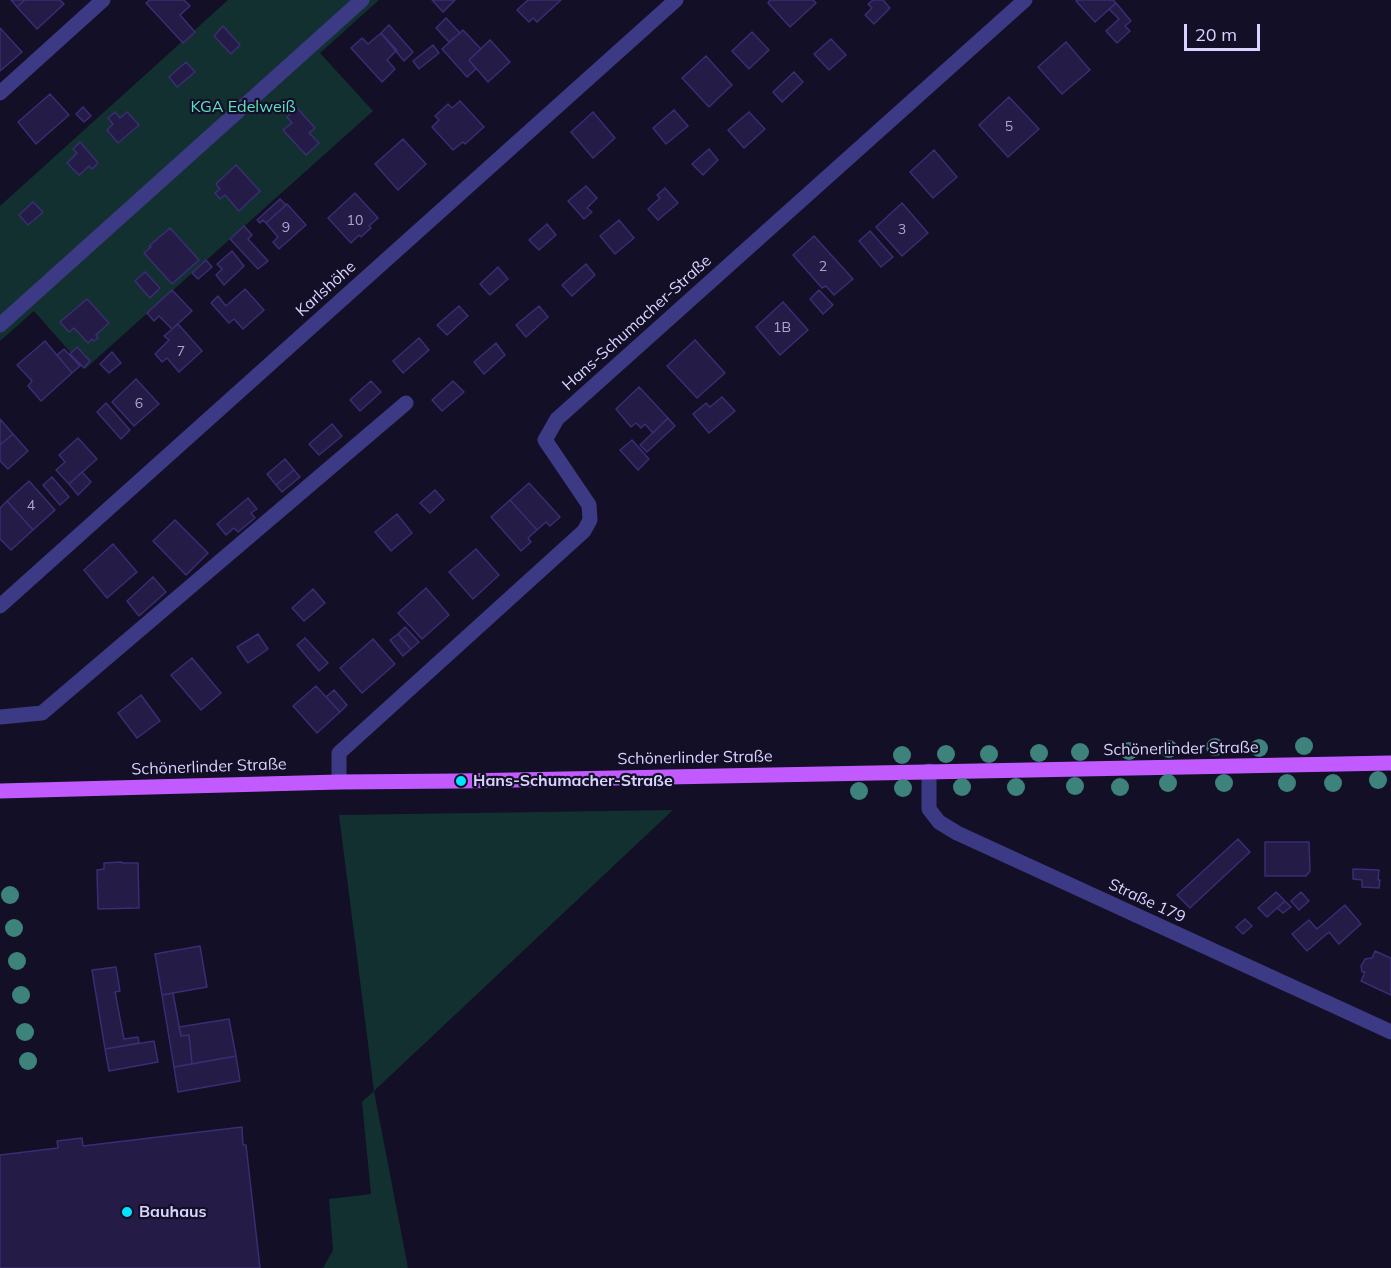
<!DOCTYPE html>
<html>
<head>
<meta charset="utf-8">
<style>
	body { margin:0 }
	#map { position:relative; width:1391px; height:1268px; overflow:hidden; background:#130f26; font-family:Mulish,sans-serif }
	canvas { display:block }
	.scale { position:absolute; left:1184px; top:24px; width:76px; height:27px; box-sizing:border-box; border:3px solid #d9d4ff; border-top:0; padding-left:8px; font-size:18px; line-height:21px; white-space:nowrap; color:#d9d4ff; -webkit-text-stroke:4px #130f26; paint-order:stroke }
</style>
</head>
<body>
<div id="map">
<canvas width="1391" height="1268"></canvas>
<div class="scale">20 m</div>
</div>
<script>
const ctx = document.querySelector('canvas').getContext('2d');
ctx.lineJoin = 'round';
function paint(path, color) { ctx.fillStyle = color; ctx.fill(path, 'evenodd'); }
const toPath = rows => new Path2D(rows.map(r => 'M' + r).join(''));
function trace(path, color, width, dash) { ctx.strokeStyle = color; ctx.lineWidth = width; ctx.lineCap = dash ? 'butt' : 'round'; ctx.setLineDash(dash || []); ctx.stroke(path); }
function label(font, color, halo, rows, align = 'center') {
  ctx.font = font + ' Mulish,sans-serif'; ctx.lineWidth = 4.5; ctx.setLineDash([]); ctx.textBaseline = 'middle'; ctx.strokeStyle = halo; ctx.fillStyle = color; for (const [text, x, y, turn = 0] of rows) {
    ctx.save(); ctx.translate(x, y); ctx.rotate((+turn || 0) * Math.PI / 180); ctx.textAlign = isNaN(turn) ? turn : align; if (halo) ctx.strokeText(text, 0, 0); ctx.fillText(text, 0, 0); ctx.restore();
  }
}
const green = toPath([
	[228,0,379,0,320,53,373,111,85,369,34,311,0,341,0,206],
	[673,810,374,1091,408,1268,323,1268,333,1250,329,1199,371,1194,362,1102,374,1091,339,815]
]);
const building = toPath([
	[11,0,25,0,17,7,11,0],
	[25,0,60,0,64,4,37,29,17,7,25,0],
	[150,0,184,0,190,6,180,15,195,32,183,43,146,3,150,0],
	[432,0,455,0,443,12,432,0],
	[528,0,561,0,537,22,533,18,529,22,517,10,528,0],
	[770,0,813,0,816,3,790,27,768,3,770,0],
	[873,0,883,0,890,8,874,24,865,15,872,8,868,4,873,0],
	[1077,0,1113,0,1116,3,1095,22,1076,1,1077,0],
	[1116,3,1131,21,1125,26,1130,31,1117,43,1106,31,1119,19,1109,9,1116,3],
	[446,18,460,33,449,42,436,28,446,18],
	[389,25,413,52,404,61,381,33,389,25],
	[223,26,240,45,231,54,214,36,223,26],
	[0,28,22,52,0,71,0,28],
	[463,30,481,49,469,60,476,69,467,77,442,49,463,30],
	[752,32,769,50,749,69,732,51,752,32],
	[381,33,397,50,387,60,395,69,382,82,351,48,362,38,368,44,381,33],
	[831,39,846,55,829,70,814,54,831,39],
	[490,40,510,62,488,82,469,60,490,40],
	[1066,42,1090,70,1062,94,1038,67,1066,42],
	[433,45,439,53,419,69,413,61,433,45],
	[706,56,732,85,709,107,682,78,706,56],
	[186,62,195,72,177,87,169,77,186,62],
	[794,72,803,82,782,102,773,92,794,72],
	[50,94,69,115,36,144,18,122,50,94],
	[1009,97,1039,129,1008,157,979,125,1009,97],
	[460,101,484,127,465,144,463,142,453,150,432,127,439,120,435,116,448,104,452,108,460,101],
	[83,107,91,116,84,122,76,114,83,107],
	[297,108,315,128,309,133,319,143,306,155,283,130,292,123,287,117,297,108],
	[674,110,688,126,666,144,653,128,674,110],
	[115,112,120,118,127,112,139,125,118,143,107,130,113,124,108,118,115,112],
	[593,112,615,138,593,158,571,132,593,112],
	[749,112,765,129,744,148,728,130,749,112],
	[403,139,426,164,398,190,375,164,403,139],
	[80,142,98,163,92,169,89,166,79,175,67,163,77,153,73,149,80,142],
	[709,149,718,160,703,175,692,164,709,149],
	[934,150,957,177,933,198,910,172,934,150],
	[236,165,260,191,239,211,225,195,220,199,215,193,220,189,216,184,236,165],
	[586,186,597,198,587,208,592,212,584,219,568,201,586,186],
	[665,188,678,203,658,220,648,209,660,198,657,195,665,188],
	[355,193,378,218,369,226,371,228,361,237,359,235,351,243,328,218,355,193],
	[280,199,286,205,266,223,263,220,260,223,257,220,280,199],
	[33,202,43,212,28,225,19,215,33,202],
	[902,203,928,233,902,256,876,227,902,203],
	[287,204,306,225,279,249,273,242,278,237,266,223,287,204],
	[619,220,634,238,615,254,600,236,619,220],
	[547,224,556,235,539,250,529,240,547,224],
	[244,226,252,235,248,239,268,261,258,269,230,239,244,226],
	[170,228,199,260,172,284,144,253,151,247,149,246,170,228],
	[870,231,893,257,881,267,859,241,870,231],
	[814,236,853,279,834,295,826,286,822,288,793,255,814,236],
	[232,251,244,266,224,285,216,275,222,269,217,264,232,251],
	[206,260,212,267,198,279,192,273,206,260],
	[586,264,595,275,572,296,562,285,586,264],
	[498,267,508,279,490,295,480,284,498,267],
	[145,272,160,288,150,298,135,281,145,272],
	[245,289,264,310,243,329,234,319,229,323,211,303,218,296,226,306,245,289],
	[172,290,192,311,172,329,159,316,154,321,147,313,172,290],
	[819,290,833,305,823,314,810,299,819,290],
	[87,299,109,323,96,335,98,338,94,341,92,339,88,343,74,328,69,332,60,322,87,299],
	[783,302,808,330,780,355,756,327,783,302],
	[459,306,468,316,447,335,437,325,459,306],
	[539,306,548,317,526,337,516,325,539,306],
	[178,324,202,351,179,372,167,358,162,362,155,354,169,340,164,336,178,324],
	[419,338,429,350,403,373,393,361,419,338],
	[695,340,725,373,697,398,667,366,695,340],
	[45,341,72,373,41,401,28,386,32,381,17,365,45,341],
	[496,343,505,355,484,374,474,362,496,343],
	[77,347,90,361,84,368,70,354,77,347],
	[64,349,80,366,72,373,57,355,64,349],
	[112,352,121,363,109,373,100,364,112,352],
	[136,379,159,404,134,426,112,402,136,379],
	[371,381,381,392,360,411,350,400,371,381],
	[453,381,464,392,442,411,432,400,453,381],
	[639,387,668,418,653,433,645,424,641,428,636,423,631,427,616,409,639,387],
	[722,397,735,411,709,433,693,414,706,403,710,407,722,397],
	[106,403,130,430,121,439,97,412,106,403],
	[668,418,675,426,647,452,640,445,668,418],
	[0,419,13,434,0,445,0,419],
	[332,424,342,436,319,455,309,444,332,424],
	[13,434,28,451,8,469,0,461,0,445,13,434],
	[78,438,97,459,69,484,56,470,65,462,59,455,78,438],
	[632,440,649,459,638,470,620,450,632,440],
	[285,459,294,470,276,485,267,474,285,459],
	[294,470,300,477,282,492,276,485,294,470],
	[82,472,91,482,78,495,69,484,82,472],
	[52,477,69,497,60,505,43,485,52,477],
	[29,481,55,510,33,530,7,501,29,481],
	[529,483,560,517,550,526,546,522,537,530,510,500,529,483],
	[435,490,444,500,430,513,420,503,435,490],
	[248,498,257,509,251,513,255,518,238,532,234,528,226,535,217,524,248,498],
	[510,500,537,530,528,538,531,542,521,551,491,517,510,500],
	[7,501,33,530,11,550,0,539,0,508,7,501],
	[397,514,412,533,391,551,375,532,397,514],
	[175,520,208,553,186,575,153,541,175,520],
	[113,544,137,572,107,598,84,570,113,544],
	[476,549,499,575,473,599,449,572,476,549],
	[153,577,166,592,139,616,127,601,153,577],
	[426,588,449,615,422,639,398,613,426,588],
	[313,589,325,603,304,621,292,608,313,589],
	[405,627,419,642,411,649,398,634,405,627],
	[258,634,268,649,248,663,237,647,258,634],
	[398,634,411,649,403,656,390,640,398,634],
	[305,638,328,663,319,671,297,645,305,638],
	[373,639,395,664,362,693,340,668,373,639],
	[192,658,221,693,201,710,171,675,192,658],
	[316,686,340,712,317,733,293,706,316,686],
	[334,690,347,705,340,712,326,697,334,690],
	[141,695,160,721,137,738,118,713,141,695],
	[1238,839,1250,852,1190,908,1177,895,1238,839],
	[1265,842,1309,842,1310,871,1306,876,1265,876,1265,842],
	[122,862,122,863,138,863,139,908,98,909,97,870,104,869,104,863,122,862],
	[1353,869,1379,870,1378,880,1380,880,1379,888,1362,887,1362,880,1353,879,1353,869],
	[1276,892,1285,901,1267,917,1258,908,1276,892],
	[1301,892,1309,901,1299,910,1291,901,1301,892],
	[1285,901,1291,907,1283,913,1277,908,1285,901],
	[1345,905,1361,924,1339,944,1329,932,1307,951,1292,934,1309,920,1317,929,1345,905],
	[1245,919,1252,926,1243,934,1236,927,1245,919],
	[200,946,207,987,162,995,155,954,200,946],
	[1375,951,1391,958,1391,995,1361,981,1365,972,1362,972,1361,966,1365,959,1372,958,1375,951],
	[116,967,120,991,115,992,124,1039,138,1037,139,1043,105,1049,92,970,116,967],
	[173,993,181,1036,189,1035,192,1064,174,1067,162,995,173,993],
	[229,1019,236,1056,192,1064,189,1035,181,1036,179,1027,229,1019],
	[154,1041,158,1062,109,1071,105,1049,154,1041],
	[236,1056,240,1081,178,1092,174,1067,236,1056],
	[242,1127,243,1145,246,1145,260,1268,0,1268,0,1155,58,1148,57,1141,82,1138,83,1146,242,1127]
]);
const minor = toPath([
	[0,93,103,0],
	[0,325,362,0],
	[0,606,676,0],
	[0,717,42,713,406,403],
	[929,771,929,809,939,822,957,833,1391,1032],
	[339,782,339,753,584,531,590,520,589,505,545,440,557,419,1025,0]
]);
const major = toPath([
	[0,791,339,782,461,781,1391,763]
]);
const trees = [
	[1304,746],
	[1215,747],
	[1259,748],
	[1169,749],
	[1129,751],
	[1080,752],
	[1039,753],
	[946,754],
	[989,754],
	[902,755],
	[1378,780],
	[1168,783],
	[1224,783],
	[1287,783],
	[1333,783],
	[1075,786],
	[962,787],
	[1016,787],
	[1120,787],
	[903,788],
	[859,791],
	[10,895],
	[14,928],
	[17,961],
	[21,995],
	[25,1032],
	[28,1061]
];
const markers = [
	[461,781,6,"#00e5ff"],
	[127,1212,6,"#00e5ff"]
];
const numberNames = [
	["5",1009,127],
	["10",355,221],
	["9",286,228],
	["3",902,230],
	["2",823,267],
	["1B",782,328],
	["7",181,352],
	["6",139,404],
	["4",31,506]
];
const parkNames = [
	["KGA Edelweiß",243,107]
];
const streetNames = [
	["Karlshöhe",326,289,-42],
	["Hans-Schumacher-Straße",637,323,-42],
	["Schönerlinder Straße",1181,749,-1],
	["Schönerlinder Straße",695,758,-1],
	["Schönerlinder Straße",209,767,-2],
	["Straße 179",1147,901,25]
];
const poiNames = [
	["Hans-Schumacher-Straße",473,781],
	["Bauhaus",139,1212]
];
paint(green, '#12302f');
paint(building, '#241b47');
trace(building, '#3b2d73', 1.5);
trace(minor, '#3d3a85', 15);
trace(major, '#c25bff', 15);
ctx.fillStyle = '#3d827b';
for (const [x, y] of trees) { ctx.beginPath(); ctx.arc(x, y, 9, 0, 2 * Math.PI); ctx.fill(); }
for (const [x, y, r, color] of markers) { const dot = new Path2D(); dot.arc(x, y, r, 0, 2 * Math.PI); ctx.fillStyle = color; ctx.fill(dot); trace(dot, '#130f26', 2); }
label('14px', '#aca6d1', null, numberNames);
label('16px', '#5fe0c0', '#130f26', parkNames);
label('16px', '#d9d4ff', '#130f26', streetNames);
label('bold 16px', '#d9d4ff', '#130f26', poiNames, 'left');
</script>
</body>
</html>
